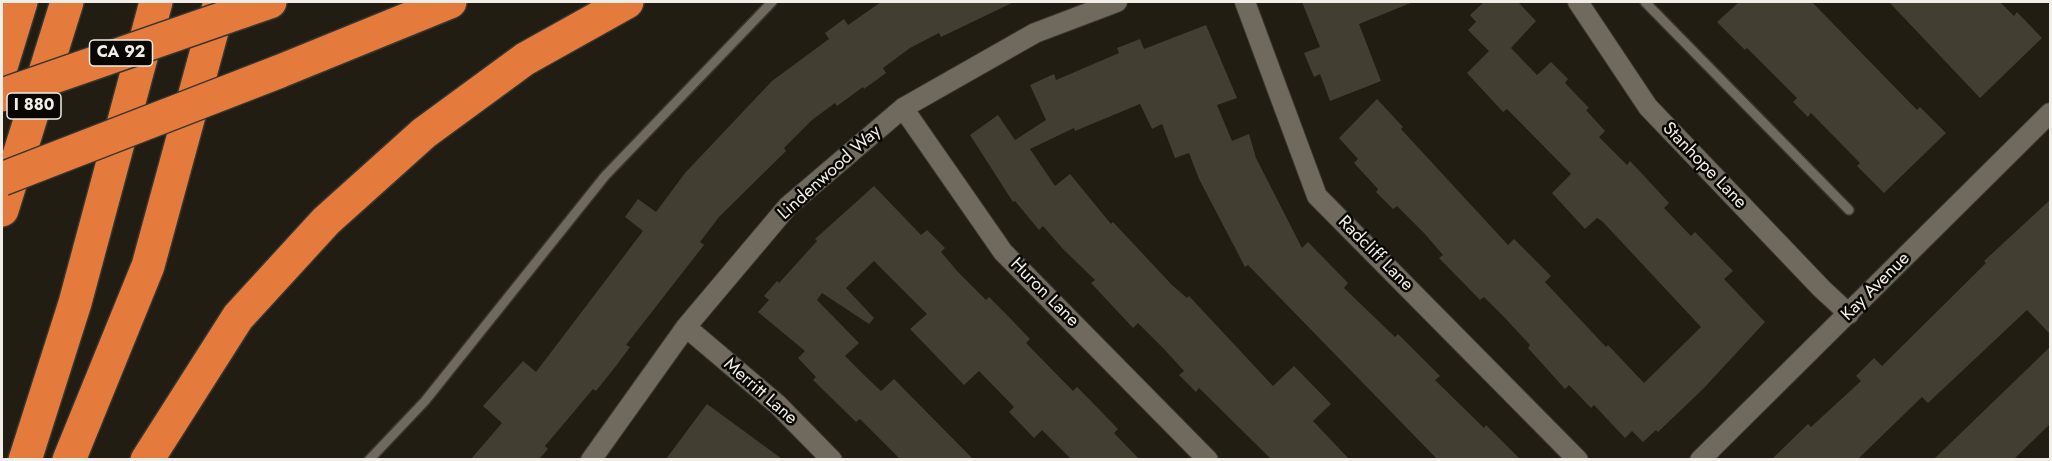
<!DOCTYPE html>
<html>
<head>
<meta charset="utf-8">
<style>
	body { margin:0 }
	#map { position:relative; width:2052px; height:461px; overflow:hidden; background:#211d12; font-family:Jost,sans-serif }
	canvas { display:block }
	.frame { position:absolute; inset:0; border:3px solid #f0eee6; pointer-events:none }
</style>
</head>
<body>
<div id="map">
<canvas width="2052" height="461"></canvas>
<div class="frame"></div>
</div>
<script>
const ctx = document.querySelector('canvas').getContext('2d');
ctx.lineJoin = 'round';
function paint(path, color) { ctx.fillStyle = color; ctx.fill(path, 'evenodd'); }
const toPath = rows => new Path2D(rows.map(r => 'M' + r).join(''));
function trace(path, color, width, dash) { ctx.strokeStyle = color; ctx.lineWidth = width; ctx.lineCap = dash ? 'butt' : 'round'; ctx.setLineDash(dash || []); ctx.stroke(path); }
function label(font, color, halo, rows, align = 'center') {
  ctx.font = font + ' Jost,sans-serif'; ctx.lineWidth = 5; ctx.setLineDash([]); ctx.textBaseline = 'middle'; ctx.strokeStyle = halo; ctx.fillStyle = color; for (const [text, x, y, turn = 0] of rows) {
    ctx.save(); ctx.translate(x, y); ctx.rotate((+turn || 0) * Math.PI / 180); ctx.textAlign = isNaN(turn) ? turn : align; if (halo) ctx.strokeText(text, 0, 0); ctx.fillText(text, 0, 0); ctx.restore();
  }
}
const building = toPath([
	[881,2,1014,2,941,37,939,33,910,48,883,68,886,73,864,89,863,87,837,106,835,103,812,120,784,148,786,151,719,217,700,242,704,245,626,345,630,347,616,366,596,391,593,389,545,446,548,449,539,459,471,459,502,423,483,406,523,361,536,372,643,231,625,217,638,199,656,212,685,173,772,81,829,39,825,33,844,19,848,25],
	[1302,2,1413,2,1359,24,1381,81,1330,101,1320,74,1314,77,1304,53,1320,47],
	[1484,2,1518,2,1536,21,1511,48,1537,75,1551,62,1568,79,1565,83,1589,108,1586,110,1605,131,1599,137,1627,165,1630,161,1646,178,1669,203,1664,208,1691,236,1695,232,1733,271,1724,279,1765,322,1704,388,1658,432,1656,430,1643,442,1632,431,1625,438,1594,405,1591,408,1569,385,1565,389,1528,348,1530,345,1504,317,1484,297,1480,300,1439,258,1443,255,1424,233,1397,206,1393,209,1376,192,1378,189,1354,163,1358,159,1339,138,1377,99,1403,127,1401,129,1508,245,1514,239,1551,276,1545,282,1606,347,1608,345,1644,383,1701,327,1602,221,1597,218,1585,229,1552,193,1571,174,1507,109,1503,112,1467,73,1489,51,1468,30,1476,22,1470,15],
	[1739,2,1812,2,1917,110,1920,107,1946,133,1884,193,1857,166,1860,163,1811,113,1808,117,1793,102,1797,98,1747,48,1745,50,1717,22],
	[1889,2,2000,2,2014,16,2017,12,2042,38,1980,98],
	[1206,25,1237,98,1217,105,1232,141,1249,134,1256,158,1302,248,1308,242,1348,283,1344,288,1395,337,1398,334,1440,376,1435,380,1484,428,1486,425,1520,459,1437,459,1248,265,1245,267,1199,179,1189,153,1175,158,1162,124,1152,129,1140,104,1075,131,1074,128,1030,149,1055,186,1070,174,1111,224,1113,222,1172,285,1187,298,1189,296,1273,386,1294,366,1331,404,1313,421,1349,459,1271,459,1199,388,1196,392,1179,375,1184,371,1165,350,1138,323,1133,328,1091,283,1095,280,1063,249,1043,226,1039,230,1015,201,1013,202,970,135,998,115,1015,140,1046,120,1030,85,1054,74,1056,80,1119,53,1117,48,1140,39,1144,49],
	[874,186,921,235,927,230,945,248,941,252,958,272,986,300,989,297,1007,315,1030,339,1026,343,1073,391,1077,387,1090,400,1118,429,1114,433,1139,459,1071,459,1042,430,1034,438,1009,412,1014,407,979,371,964,385,910,329,927,314,874,261,846,288,874,318,869,324,822,293,817,300,859,343,845,356,863,374,881,391,894,379,973,459,900,459,860,419,856,422,813,380,816,377,798,358,805,351,758,312,769,300,764,296,777,281,779,283,817,241,815,239],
	[2050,200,2050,334,2027,310,1928,403,1922,397,1858,459,1772,459,1808,424,1811,427,1861,381,1856,376,1874,358,1882,366,1986,263,1984,261],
	[2050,347,2050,424,2014,459,1934,459],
	[707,404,782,459,666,459]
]);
const service = toPath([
	[1645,2,1849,210],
	[369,460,425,401,605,176,772,2]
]);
const minor = toPath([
	[1245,2,1317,196,1578,460],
	[1578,2,1648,107,1822,289,1849,314],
	[903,108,1003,252,1208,460],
	[686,327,778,405,832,460],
	[591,460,686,327,788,206,903,108,1035,33,1117,2],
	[1700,460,2050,113]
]);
const motorway = toPath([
	[241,12,270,2],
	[2,64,21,2],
	[278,72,450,2],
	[2,210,67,2],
	[25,460,75,303,156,2],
	[69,460,148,266,220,2],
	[147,460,238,317,326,221,424,133,525,59,627,2]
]);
const motorwayBridge = toPath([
	[2,95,241,12],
	[2,179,278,72]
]);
const shields = [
	[121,53,63],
	[34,106,54]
];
const shieldNames = [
	["CA 92",121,53],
	["I 880",34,106]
];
const streetNames = [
	["Stanhope Lane",1704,166,46],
	["Lindenwood Way",830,173,-42],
	["Radcliff Lane",1375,254,45],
	["Kay Avenue",1876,287,-45],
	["Huron Lane",1044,293,45],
	["Merritt Lane",760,392,41]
];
paint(building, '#433e32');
trace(service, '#38352f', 12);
trace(minor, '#38352f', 22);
trace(motorway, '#38352f', 36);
trace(service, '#6f6a5d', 9);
trace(minor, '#6f6a5d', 20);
trace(motorway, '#e47b3c', 33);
trace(motorwayBridge, '#38352f', 36, []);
trace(motorwayBridge, '#e47b3c', 33);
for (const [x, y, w] of shields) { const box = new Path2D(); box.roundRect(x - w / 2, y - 13, w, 26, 4.5); ctx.fillStyle = '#090704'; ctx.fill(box); trace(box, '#f0eee6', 1.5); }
label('bold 16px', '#f0eee6', null, shieldNames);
label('18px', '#f0eee6', '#090704', streetNames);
</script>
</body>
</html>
